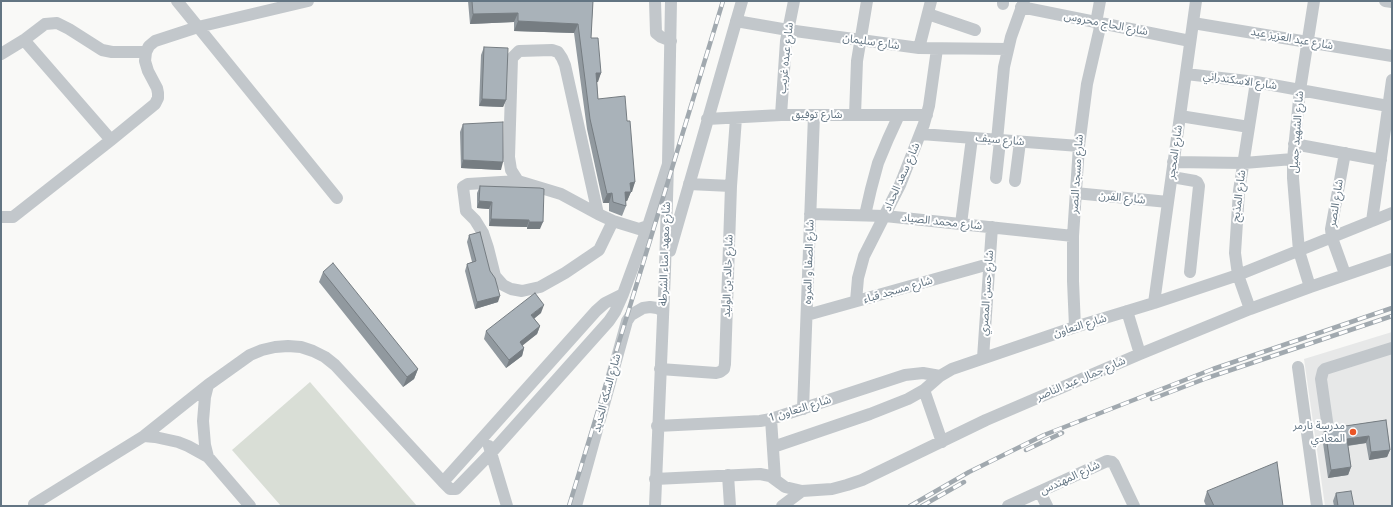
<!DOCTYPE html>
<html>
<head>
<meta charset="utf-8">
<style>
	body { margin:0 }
	#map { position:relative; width:1393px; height:507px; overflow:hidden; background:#f9f9f7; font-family:"Noto Sans",sans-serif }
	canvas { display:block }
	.frame { position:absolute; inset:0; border:2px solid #637583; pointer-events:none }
</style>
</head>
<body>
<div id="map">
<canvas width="1393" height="507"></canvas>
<div class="frame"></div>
</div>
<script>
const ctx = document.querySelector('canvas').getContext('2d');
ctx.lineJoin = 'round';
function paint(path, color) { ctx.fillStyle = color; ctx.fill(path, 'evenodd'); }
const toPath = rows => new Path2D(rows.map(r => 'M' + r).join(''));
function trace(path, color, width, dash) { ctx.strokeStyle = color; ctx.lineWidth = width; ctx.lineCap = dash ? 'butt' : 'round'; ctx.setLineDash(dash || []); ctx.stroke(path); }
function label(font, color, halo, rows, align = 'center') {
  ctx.font = font + ' "Noto Sans","Noto Sans Arabic",sans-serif'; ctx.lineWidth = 4; ctx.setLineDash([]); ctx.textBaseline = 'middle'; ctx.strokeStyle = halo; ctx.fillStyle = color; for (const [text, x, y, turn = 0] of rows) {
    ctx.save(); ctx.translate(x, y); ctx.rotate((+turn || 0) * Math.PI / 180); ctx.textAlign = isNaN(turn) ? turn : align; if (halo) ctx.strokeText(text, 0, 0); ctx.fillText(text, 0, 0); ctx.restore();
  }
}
const built = toPath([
	[1392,332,1392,506,1325,506,1304,359]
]);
const green = toPath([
	[310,382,417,506,281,506,232,450]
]);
const minor = toPath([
	[177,1,337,198],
	[655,1,656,33,661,37,671,41],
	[1003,1,1003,4],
	[1385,1,1392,2],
	[1021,7,1190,41],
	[928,14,975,30],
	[736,21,788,30,919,48,1008,49],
	[1096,23,1100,1],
	[1193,23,1392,56],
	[24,40,45,24,57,23,69,29,102,50,112,52,146,52],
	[919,48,931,1],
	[1,54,24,40,111,140],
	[1186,74,1256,82,1388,106],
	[781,115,786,41,794,1],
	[855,115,857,61,867,1],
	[1180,116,1249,127],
	[707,119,781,115,927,115],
	[921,134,1079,146],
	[997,140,1004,67,1011,37,1024,1],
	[1294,144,1381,160],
	[1345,153,1331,229,1332,238,1345,274],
	[1173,162,1244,163,1293,159],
	[1172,177,1195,181,1197,182,1199,186,1190,272],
	[996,178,1000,141],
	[518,181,468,184,463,187,466,211,475,220,483,233,488,248,495,276,503,285,511,289,522,291,540,287,565,273,599,250,613,221],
	[1015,181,1020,142],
	[689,184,731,186],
	[1075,193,1168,202],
	[598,214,565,65,562,58,558,52,552,50,519,51,512,58,509,157,511,170,518,181,561,194,598,214,613,221,639,229,648,226],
	[810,214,885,216,1073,236],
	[865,215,871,189,878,163,888,139,899,115],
	[1,217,13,217,111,140,155,104,158,98,158,93,157,88,148,71,145,61,146,52,149,46,155,41,198,27,308,1],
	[1372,221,1392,80],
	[961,224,972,138],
	[670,251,742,1],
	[1310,287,1299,251,1293,178,1293,159,1300,90,1314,1],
	[856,301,858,278,864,256,900,185,924,124,929,106,937,49],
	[1154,303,1196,1],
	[1250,309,1238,275,1235,253,1239,191,1256,82],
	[1127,311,1140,354],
	[807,315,989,264],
	[1075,327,1073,281,1073,236,1079,146,1087,84,1101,23],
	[983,358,992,227],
	[1298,367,1317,506],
	[660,369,716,373,720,372,724,369,725,364,731,186,736,118],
	[924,390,942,442],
	[803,409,814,115],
	[771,419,775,479],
	[657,426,760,421,771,419,905,375,923,373,940,376],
	[1328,428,1321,379,1323,371,1325,369,1392,348],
	[144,436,155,437,178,442,188,446,208,457,250,506],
	[489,446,507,506],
	[773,447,870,414,908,399,924,390,940,376,952,369,1075,327,1154,303,1238,275,1392,213],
	[208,457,205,445,203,421,205,397,208,385],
	[728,475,730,506],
	[655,479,760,474,770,476,785,487,802,491,832,489,847,485,862,480,986,420,1140,354,1250,309,1310,287,1392,259],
	[443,482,596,311,605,303,623,294],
	[1040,492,1047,506],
	[34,504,144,436,208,385,250,355,262,350,275,347,288,346,301,347,313,351,325,357,335,365,443,482,450,489,456,489,491,453,609,321,615,312,623,294,648,226,668,164],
	[576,506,627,321,631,315,643,308,650,307,657,308,663,311],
	[655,506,665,270,668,164,671,1],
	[782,506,802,491],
	[1008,506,1107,461,1112,462,1114,464,1134,506]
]);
const rail = toPath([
	[1152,399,1207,378,1392,316],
	[1026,450,1062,433],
	[569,506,723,1],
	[910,506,969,472,1044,435,1213,369,1392,308],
	[922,506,964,482]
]);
const wall = toPath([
	[468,1,593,1,591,38,601,73,597,82,598,99,627,121,635,182,627,201,625,201,626,206,622,216,609,211,609,203,603,203,587,129,574,33,514,31,514,22,470,24],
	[484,47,506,100,503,107,479,106,481,55],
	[463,124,501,170,461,168,460,132],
	[480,186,540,229,527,229,527,227,489,226,489,209,477,208,477,193],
	[469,235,498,302,475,309,465,271,467,264,472,262,467,242],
	[323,272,418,369,414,379,403,387,319,282],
	[541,313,534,318,540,326,537,334,522,345,524,348,522,356,506,368,484,339,486,331],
	[1386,420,1390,450,1387,457,1369,460,1366,443,1348,446,1351,467,1348,475,1328,478,1322,436,1325,429],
	[1207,491,1283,506,1206,506,1204,501],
	[1336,493,1354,506,1334,506,1333,501]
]);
const shadedWall = toPath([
	[518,13,514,22,470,24,473,14],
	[518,21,578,24,574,33,514,31],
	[596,73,601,73,598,82,593,83],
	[482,99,506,100,503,107,479,106],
	[463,160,503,162,501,170,461,168],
	[635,182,632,192,627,192,631,192,627,201,621,202,625,192,630,183],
	[612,193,609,203,603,203,607,194],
	[479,201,492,202,489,209,477,208],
	[491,219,529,220,527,227,489,226],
	[529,222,543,222,540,229,527,229],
	[500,296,498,302,475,309,477,302],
	[544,305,541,313,529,323,531,315],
	[540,326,537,334,517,350,520,342],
	[524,348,522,356,506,368,509,360],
	[418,369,414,379,403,387,407,377],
	[1369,436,1366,443,1344,446,1347,439],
	[1390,450,1387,457,1369,460,1371,452],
	[1351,467,1348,475,1328,478,1331,470]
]);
const building = toPath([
	[472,1,593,1,591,38,598,38,601,73,596,73,598,99,625,96,627,121,630,121,635,182,630,183,631,192,625,192,626,206,613,202,612,193,607,194,590,119,578,24,518,21,518,13,473,14,472,1],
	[484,47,508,48,506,100,482,99,484,47],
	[503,122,503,162,463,160,463,124,503,122],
	[480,186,540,188,544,189,543,222,529,222,529,220,491,219,492,202,479,201,480,186],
	[480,232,490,271,495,278,500,296,477,302,467,264,476,261,469,235,480,232],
	[333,263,418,369,407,377,323,272,333,263],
	[535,293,544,305,531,315,540,326,520,342,524,348,509,360,486,331,535,293],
	[1386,420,1390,450,1371,452,1369,436,1347,439,1351,467,1331,470,1325,429,1386,420],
	[1277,462,1283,506,1214,506,1207,491,1277,462],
	[1351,491,1354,506,1338,506,1336,493,1351,491]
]);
const markers = [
	[1353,432,4,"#ea5526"]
];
const streetNames = [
	["شارع الحاج محروس",1106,24,11],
	["شارع عبد العزيز عيد",1292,39,10],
	["شارع سليمان",871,42,8],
	["شارع عبده غريب",786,58,-84],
	["شارع الاسكندراني",1240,81,8],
	["شارع توفيق",817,115],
	["شارع الشهيد جميل",1297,132,-86],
	["شارع سيف",1000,140,5],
	["شارع المحجر",1175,152,-82],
	["شارع مسجد النصر",1077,174,-86],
	["شارع سعد الحداد",902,177,-66],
	["شارع المذبح",1239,196,-83],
	["شارع الفرن",1122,198,6],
	["شارع النصر",1336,203,-81],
	["شارع محمد الصياد",942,222,6],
	["شارع معهد امناء الشرطة",665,254,-88],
	["شارع الصفا و المروه",809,262,-88],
	["شارع خالد بن الوليد",728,276,-88],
	["شارع مسجد قباء",898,290,-16],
	["شارع حسن المصري",987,293,-86],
	["شارع التعاون",1080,326,-17],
	["شارع جمال عبد الناصر",1081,379,-23],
	["شارع السكه الحديد",607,393,-75],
	["شارع التعاون 1",800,409,-17],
	["شارع المهندس",1070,478,-25]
];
const poiNames = [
	["مدرسة نارمر",1345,426],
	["المعادي",1345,439]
];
paint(built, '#e7e8e8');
paint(green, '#d9ded6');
trace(minor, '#c2c7cb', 12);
trace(rail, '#a1a9af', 4.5);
trace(rail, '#fff', 3, [9]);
paint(wall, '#91999f');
paint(shadedWall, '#767d82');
paint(building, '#a9b2b9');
trace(building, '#767d82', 1);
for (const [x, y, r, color] of markers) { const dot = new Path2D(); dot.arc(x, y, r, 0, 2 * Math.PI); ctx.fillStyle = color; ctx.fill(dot); trace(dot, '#fff', 1.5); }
label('11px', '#637583', '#fff', streetNames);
label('11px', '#637583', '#fff', poiNames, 'right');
</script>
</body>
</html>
